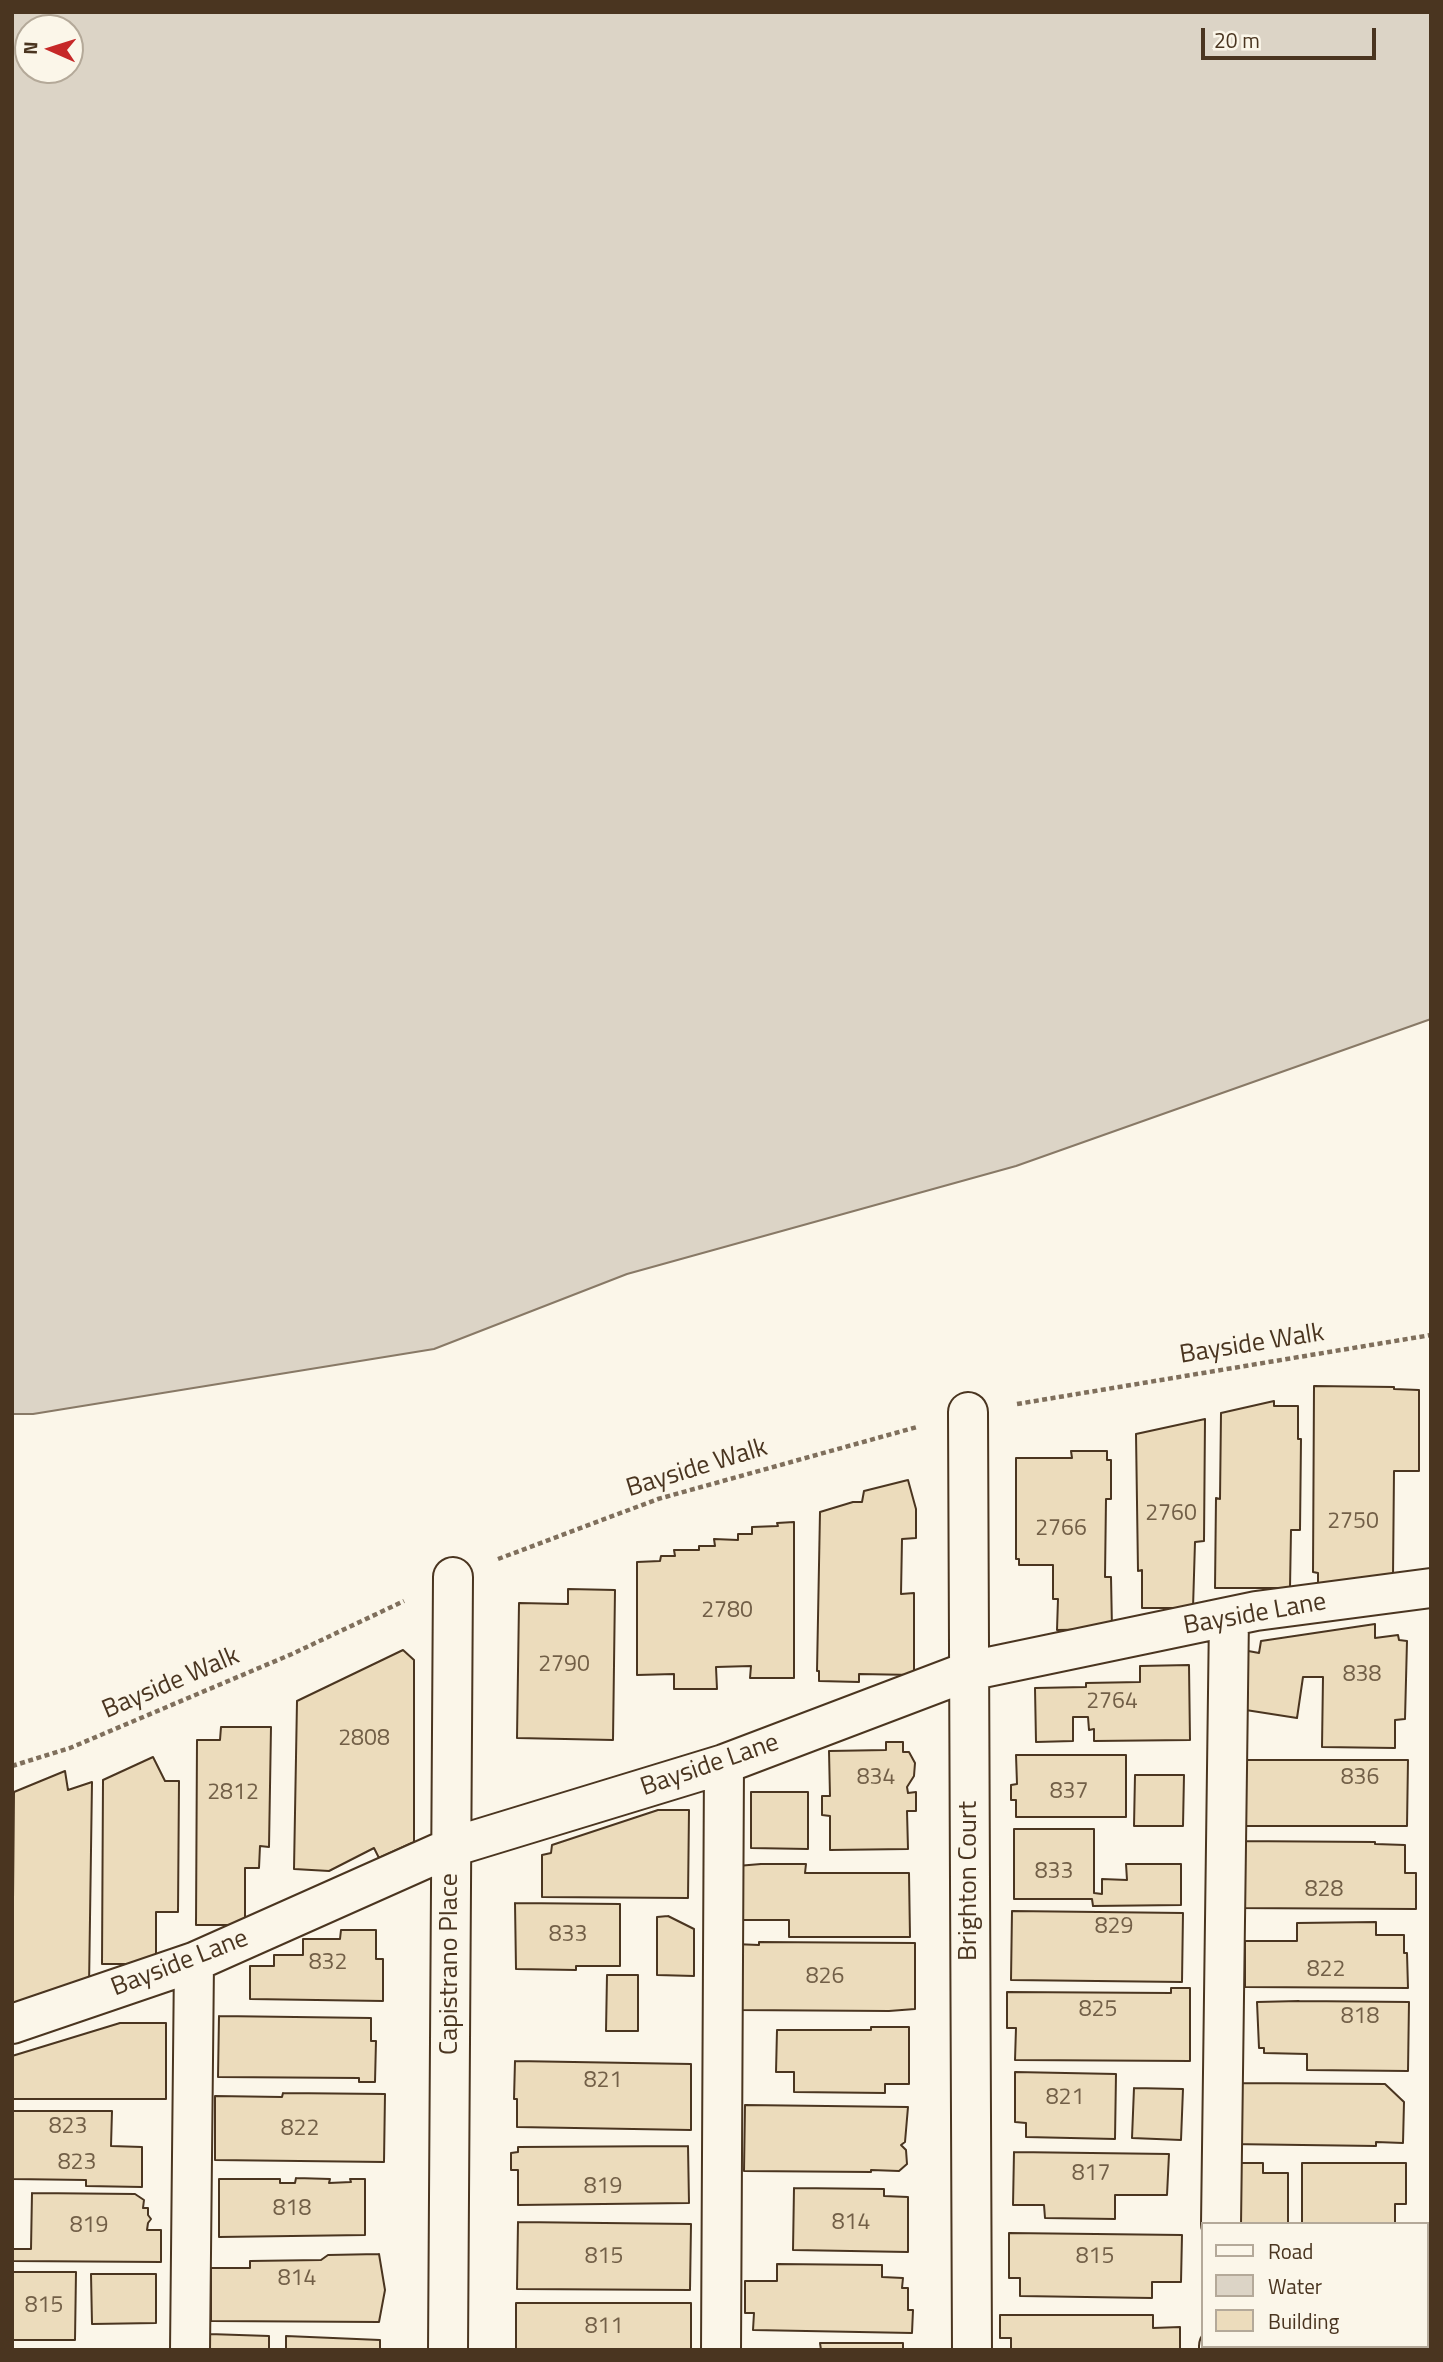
<!DOCTYPE html>
<html>
<head>
<meta charset="utf-8">
<style>
	body { margin:0 }
	#map { position:relative; width:1443px; height:2362px; overflow:hidden; background:#fbf6e9; font-family:"Titillium Web",sans-serif }
	canvas { display:block }
	.frame { position:absolute; inset:0; border:14px solid #4a3520; pointer-events:none }
	.legend { position:absolute; left:1201px; top:2222px; width:228px; height:126px; box-sizing:border-box; background:#fbf6e9; border:2px solid #b4a999; margin:0; padding:9px 12px; list-style:none; font-size:21px; color:#4a3520 }
	.legend li { display:flex; align-items:center; gap:14px; height:35px }
	.legend b { width:35px; border:2px solid #b4a999 }
	.north { position:absolute; left:14px; top:14px; width:70px; height:70px; box-sizing:border-box; background:#fbf6e9; border:2px solid #b4a999; border-radius:50%; rotate:273deg; font-size:19px; font-weight:700; line-height:28px; text-align:center; color:#4a3520 }
	.north::after { content:''; display:block; margin:auto; width:24px; height:32px; background:#c62828; clip-path:polygon(50% 0,100% 100%,50% 72%,0 100%) }
	.scale { position:absolute; left:1201px; top:28px; width:175px; height:32px; box-sizing:border-box; border:4px solid #4a3520; border-top:0; padding-left:9px; font-size:21px; line-height:24px; white-space:nowrap; color:#4a3520; -webkit-text-stroke:5px #fbf6e9; paint-order:stroke }
</style>
</head>
<body>
<div id="map">
<canvas width="1443" height="2362"></canvas>
<div class="frame"></div>
<ul class="legend">
<li><b style="height:9px;background:#fbf6e9"></b>Road</li>
<li><b style="height:19px;background:#dcd4c6"></b>Water</li>
<li><b style="height:19px;background:#ecdcbc"></b>Building</li>
</ul>
<div class="north">N</div>
<div class="scale">20 m</div>
</div>
<script>
const ctx = document.querySelector('canvas').getContext('2d');
ctx.lineJoin = 'round';
function paint(path, color) { ctx.fillStyle = color; ctx.fill(path, 'evenodd'); }
const toPath = rows => new Path2D(rows.map(r => 'M' + r).join(''));
function trace(path, color, width, dash) { ctx.strokeStyle = color; ctx.lineWidth = width; ctx.lineCap = dash ? 'butt' : 'round'; ctx.setLineDash(dash || []); ctx.stroke(path); }
function label(font, color, halo, rows, align = 'center') {
  ctx.font = font + ' "Titillium Web",sans-serif'; ctx.lineWidth = 5; ctx.setLineDash([]); ctx.textBaseline = 'middle'; ctx.strokeStyle = halo; ctx.fillStyle = color; for (const [text, x, y, turn = 0] of rows) {
    ctx.save(); ctx.translate(x, y); ctx.rotate((+turn || 0) * Math.PI / 180); ctx.textAlign = isNaN(turn) ? turn : align; if (halo) ctx.strokeText(text, 0, 0); ctx.fillText(text, 0, 0); ctx.restore();
  }
}
const water = toPath([
	[12,12,1431,12,1431,1019,1016,1166,627,1274,434,1349,33,1414,12,1414,12,12],
	[28,28,70,28,70,70,28,70,28,28]
]);
const building = toPath([
	[1314,1386,1394,1387,1394,1389,1419,1390,1419,1471,1394,1471,1393,1576,1318,1592,1318,1573,1313,1572,1314,1386],
	[1274,1401,1274,1406,1298,1406,1298,1439,1301,1439,1300,1530,1291,1530,1290,1588,1215,1588,1216,1498,1220,1499,1221,1413,1274,1401],
	[1205,1419,1204,1541,1195,1542,1193,1608,1142,1608,1142,1570,1138,1571,1136,1434,1205,1419],
	[1071,1451,1107,1451,1107,1460,1111,1460,1111,1499,1106,1499,1105,1577,1111,1577,1112,1629,1057,1630,1058,1599,1053,1599,1053,1565,1019,1565,1019,1559,1016,1559,1016,1458,1072,1458,1071,1451],
	[908,1480,916,1509,916,1538,902,1539,901,1594,914,1593,914,1675,859,1674,859,1682,819,1681,819,1671,817,1671,820,1512,853,1502,862,1502,864,1491,908,1480],
	[794,1522,794,1678,750,1678,751,1666,716,1667,717,1689,674,1689,674,1674,637,1675,637,1562,660,1561,661,1556,675,1556,674,1550,699,1550,699,1546,715,1546,714,1539,738,1540,738,1534,752,1534,752,1527,778,1526,777,1523,794,1522],
	[568,1589,615,1590,613,1740,517,1738,519,1603,568,1604,568,1589],
	[1375,1624,1375,1638,1398,1635,1399,1640,1407,1641,1405,1719,1395,1720,1395,1748,1322,1747,1323,1677,1303,1677,1297,1718,1233,1708,1243,1650,1259,1653,1261,1641,1375,1624],
	[403,1650,414,1660,414,1842,379,1858,374,1848,329,1871,294,1869,297,1701,403,1650],
	[1189,1665,1190,1740,1094,1741,1094,1729,1089,1730,1088,1717,1073,1717,1073,1741,1036,1742,1035,1688,1086,1687,1086,1683,1140,1682,1140,1666,1189,1665],
	[221,1727,271,1727,269,1847,260,1846,259,1868,245,1868,245,1925,196,1925,197,1740,220,1740,221,1727],
	[886,1742,903,1742,903,1752,909,1752,915,1763,914,1776,907,1787,908,1793,916,1792,916,1811,907,1811,908,1849,830,1850,830,1816,822,1815,822,1796,830,1796,829,1751,886,1750,886,1742],
	[1016,1755,1126,1755,1126,1817,1016,1817,1016,1800,1011,1800,1011,1785,1017,1784,1016,1755],
	[153,1757,165,1781,179,1781,178,1912,156,1912,156,1964,102,1964,103,1780,153,1757],
	[1233,1760,1408,1760,1407,1826,1232,1826,1233,1760],
	[65,1771,68,1790,92,1782,89,1987,12,2008,14,1792,65,1771],
	[1135,1775,1184,1775,1183,1826,1134,1826,1135,1775],
	[751,1792,808,1792,808,1849,751,1848,751,1792],
	[658,1810,689,1810,688,1898,542,1897,542,1855,551,1853,552,1845,658,1810],
	[1014,1829,1094,1829,1094,1893,1102,1894,1102,1879,1127,1880,1126,1864,1181,1864,1181,1905,1093,1906,1092,1899,1014,1899,1014,1829],
	[1233,1841,1375,1842,1375,1844,1405,1845,1405,1873,1416,1873,1416,1909,1232,1908,1233,1841],
	[761,1864,806,1864,805,1873,909,1873,910,1937,789,1937,789,1920,737,1920,737,1866,761,1864],
	[515,1903,620,1904,620,1966,576,1966,576,1970,516,1969,515,1903],
	[1012,1911,1183,1913,1182,1982,1011,1980,1012,1911],
	[668,1916,694,1929,694,1976,657,1975,657,1917,668,1916],
	[1376,1922,1376,1935,1404,1935,1404,1953,1407,1953,1408,1988,1245,1987,1245,1941,1297,1941,1297,1923,1376,1922],
	[341,1930,376,1930,376,1959,383,1959,383,2001,250,1999,250,1966,274,1966,274,1955,303,1955,303,1939,340,1939,341,1930],
	[759,1942,915,1943,915,2009,889,2011,735,2010,734,1944,759,1945,759,1942],
	[607,1975,638,1975,638,2031,606,2031,607,1975],
	[1171,1988,1190,1988,1190,2061,1015,2060,1016,2028,1007,2028,1007,1992,1171,1993,1171,1988],
	[1299,2001,1409,2002,1408,2071,1307,2070,1307,2054,1264,2053,1264,2048,1259,2048,1257,2002,1299,2001],
	[219,2016,371,2018,371,2041,376,2041,375,2082,359,2082,359,2078,218,2077,219,2016],
	[120,2023,166,2023,166,2099,12,2099,12,2056,120,2023],
	[871,2027,909,2027,909,2084,885,2084,885,2093,794,2092,794,2072,776,2072,777,2030,871,2030,871,2027],
	[515,2061,691,2064,691,2130,517,2127,517,2099,514,2099,515,2061],
	[1015,2072,1116,2074,1115,2139,1026,2137,1026,2123,1015,2122,1015,2072],
	[1241,2083,1385,2084,1404,2102,1403,2143,1376,2142,1376,2146,1229,2144,1241,2083],
	[1134,2088,1183,2089,1181,2140,1132,2138,1134,2088],
	[283,2093,385,2094,384,2162,215,2160,215,2096,282,2097,283,2093],
	[745,2105,908,2107,905,2142,901,2145,906,2150,907,2164,899,2171,871,2170,871,2172,744,2171,745,2105],
	[12,2111,112,2111,111,2146,142,2147,142,2187,86,2186,86,2180,12,2179,12,2111],
	[688,2146,689,2203,518,2205,518,2170,511,2170,511,2153,518,2152,518,2147,688,2146],
	[1014,2152,1169,2154,1167,2195,1115,2195,1115,2219,1045,2218,1044,2205,1013,2205,1014,2152],
	[1236,2163,1263,2163,1263,2173,1288,2173,1288,2224,1235,2224,1236,2163],
	[1302,2163,1406,2163,1406,2204,1395,2204,1395,2224,1302,2224,1302,2163],
	[296,2178,330,2179,329,2183,351,2182,350,2179,365,2179,365,2235,219,2237,219,2179,280,2179,280,2183,295,2183,296,2178],
	[794,2188,884,2189,884,2196,908,2197,908,2252,793,2250,794,2188],
	[32,2193,135,2194,144,2200,143,2208,148,2208,148,2215,151,2219,148,2223,147,2230,161,2230,161,2262,12,2261,12,2249,31,2249,32,2193],
	[518,2222,691,2224,690,2290,517,2289,518,2222],
	[1009,2233,1182,2235,1181,2282,1152,2282,1152,2298,1020,2296,1020,2278,1009,2278,1009,2233],
	[379,2254,385,2290,379,2322,211,2321,211,2268,250,2268,250,2261,321,2260,328,2255,379,2254],
	[777,2264,882,2265,882,2277,903,2278,902,2288,908,2288,908,2310,913,2310,912,2333,753,2330,754,2313,745,2313,745,2281,777,2281,777,2264],
	[12,2272,76,2272,75,2340,12,2340,12,2272],
	[91,2274,156,2274,156,2323,92,2324,91,2274],
	[516,2303,691,2303,691,2350,516,2350,516,2303],
	[1000,2315,1153,2315,1153,2328,1180,2327,1180,2350,1011,2350,1011,2338,1000,2338,1000,2315],
	[209,2334,269,2336,269,2350,208,2350,209,2334],
	[286,2336,380,2340,380,2350,286,2350,286,2336],
	[820,2343,903,2343,903,2350,821,2350,820,2343],
	[1235,2346,1285,2346,1285,2350,1235,2350,1235,2346],
	[1304,2346,1402,2346,1402,2350,1304,2350,1304,2346]
]);
const path = toPath([
	[1017,1404,1431,1335],
	[498,1559,658,1499,917,1427],
	[12,1766,70,1748,292,1654,404,1601]
]);
const minor = toPath([
	[968,1412,972,2350],
	[12,2024,194,1962,452,1847,724,1764,969,1671,1256,1611,1431,1588],
	[1221,2224,1229,1617],
	[190,2350,194,1962],
	[448,2350,453,1577],
	[721,2350,724,1764],
	[1219,2350,1219,2346]
]);
const numberNames = [
	["2760",1171,1514],
	["2750",1353,1522],
	["2766",1061,1529],
	["2780",727,1611],
	["2790",564,1665],
	["838",1362,1675],
	["2764",1112,1702],
	["2808",364,1739],
	["834",876,1778],
	["836",1360,1778],
	["837",1069,1792],
	["2812",233,1793],
	["833",1054,1872],
	["828",1324,1890],
	["829",1114,1927],
	["833",568,1935],
	["832",328,1963],
	["822",1326,1970],
	["826",825,1977],
	["825",1098,2010],
	["818",1360,2017],
	["821",603,2081],
	["821",1065,2098],
	["823",68,2127],
	["822",300,2129],
	["823",77,2163],
	["817",1091,2174],
	["819",603,2187],
	["818",292,2209],
	["814",851,2223],
	["819",89,2226],
	["815",604,2257],
	["815",1095,2257],
	["814",297,2279],
	["815",44,2306],
	["811",604,2327]
];
const streetNames = [
	["Bayside Walk",1252,1345,-9],
	["Bayside Walk",697,1469,-17],
	["Bayside Lane",1255,1615,-10],
	["Bayside Walk",171,1684,-23],
	["Bayside Lane",710,1766,-19],
	["Brighton Court",970,1881,-90],
	["Bayside Lane",180,1964,-21],
	["Capistrano Place",451,1964,-90]
];
paint(water, '#dcd4c6');
trace(water, '#887966', 2);
paint(building, '#ecdcbc');
trace(building, '#4a3520', 2);
trace(minor, '#4a3520', 42);
trace(path, '#7f6f5c', 4.5, [5, 3.5]);
trace(minor, '#fbf6e9', 38);
label('23px', '#725f47', null, numberNames);
label('26px', '#4a3520', '#fbf6e9', streetNames);
</script>
</body>
</html>
